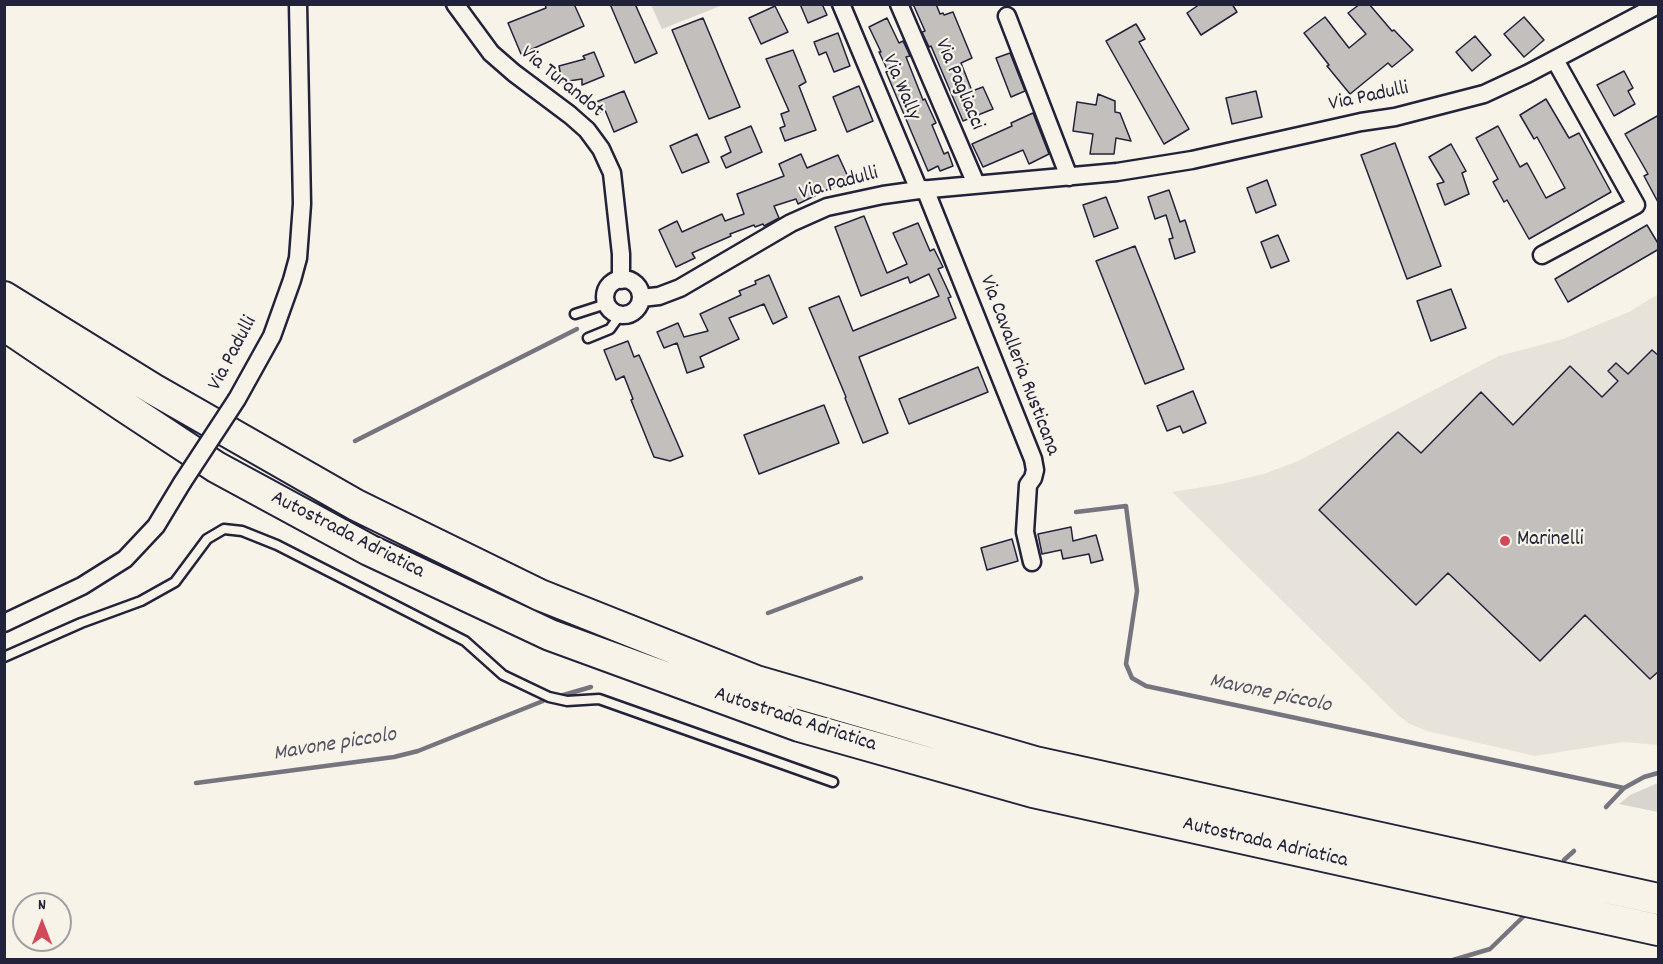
<!DOCTYPE html>
<html>
<head>
<meta charset="utf-8">
<style>
	body { margin:0 }
	#map { position:relative; width:1663px; height:964px; overflow:hidden; background:#f7f3e8; font-family:Dekko,sans-serif }
	canvas { display:block }
	.frame { position:absolute; inset:0; border:6px solid #22223b; pointer-events:none }
	.north { position:absolute; left:12px; top:892px; width:60px; height:60px; box-sizing:border-box; background:#f7f3e8; border:2px solid #a29fa3; border-radius:50%; rotate:0deg; font-size:16px; font-weight:700; line-height:24px; text-align:center; color:#22223b }
	.north::after { content:''; display:block; margin:auto; width:21px; height:27px; background:#d1495b; clip-path:polygon(50% 0,100% 100%,50% 72%,0 100%) }
</style>
</head>
<body>
<div id="map">
<canvas width="1663" height="964"></canvas>
<div class="frame"></div>
<div class="north">N</div>
</div>
<script>
const ctx = document.querySelector('canvas').getContext('2d');
ctx.lineJoin = 'round';
function paint(path, color) { ctx.fillStyle = color; ctx.fill(path, 'evenodd'); }
const toPath = rows => new Path2D(rows.map(r => 'M' + r).join(''));
function trace(path, color, width, dash) { ctx.strokeStyle = color; ctx.lineWidth = width; ctx.lineCap = dash ? 'butt' : 'round'; ctx.setLineDash(dash || []); ctx.stroke(path); }
function label(font, color, halo, rows, align = 'center') {
  ctx.font = font + ' Dekko,sans-serif'; ctx.lineWidth = 4.5; ctx.setLineDash([]); ctx.textBaseline = 'middle'; ctx.strokeStyle = halo; ctx.fillStyle = color; for (const [text, x, y, turn = 0] of rows) {
    ctx.save(); ctx.translate(x, y); ctx.rotate((+turn || 0) * Math.PI / 180); ctx.textAlign = isNaN(turn) ? turn : align; if (halo) ctx.strokeText(text, 0, 0); ctx.fillText(text, 0, 0); ctx.restore();
  }
}
const built = toPath([
	[1658,294,1658,745,1623,742,1535,756,1427,731,1410,724,1399,716,1172,492,1221,484,1264,474,1298,461,1499,356,1563,339,1629,312]
]);
const green = toPath([
	[651,5,723,5,662,29],
	[1658,783,1658,812,1619,804,1630,795]
]);
const stream = toPath([
	[355,441,577,329],
	[1076,512,1126,506,1137,591,1126,664,1132,678,1146,686,1624,788],
	[768,613,861,578],
	[560,696,591,687],
	[196,783,394,757,418,751,543,701],
	[1606,807,1624,788,1644,777,1658,773],
	[1564,860,1574,851],
	[1453,960,1490,949,1523,917]
]);
const building = toPath([
	[545,4,574,4,584,26,521,54,508,23,546,8,545,4],
	[610,4,635,4,657,53,635,63,610,4],
	[800,4,822,4,827,15,808,23,800,4],
	[913,4,936,4,940,14,943,13,944,15,953,12,972,58,961,63,972,91,983,87,993,109,963,121,931,46,929,47,922,32,925,31,913,4],
	[1200,4,1232,4,1237,12,1201,35,1187,13,1200,4],
	[1360,4,1369,4,1392,31,1394,30,1413,50,1392,67,1388,63,1350,94,1327,66,1329,65,1304,33,1325,17,1349,48,1366,34,1348,13,1360,4],
	[775,6,788,32,761,44,749,18,775,6],
	[1524,17,1544,40,1524,57,1504,34,1524,17],
	[703,18,740,107,709,119,672,30,703,18],
	[887,18,899,43,903,41,910,56,906,57,923,100,925,99,936,123,932,125,944,154,948,152,953,166,940,171,938,166,928,171,886,72,888,71,879,52,881,52,869,27,887,18],
	[1136,24,1145,39,1139,42,1189,129,1164,144,1106,41,1136,24],
	[838,33,850,66,834,72,826,52,819,55,814,42,838,33],
	[1475,36,1491,55,1472,71,1456,52,1475,36],
	[793,50,806,82,799,86,816,130,785,141,780,128,785,126,781,114,789,111,766,59,793,50],
	[594,52,604,76,582,85,582,79,562,82,559,66,585,59,583,56,594,52],
	[1010,53,1025,91,1011,97,996,58,1010,53],
	[1624,71,1633,88,1628,91,1635,104,1614,116,1597,85,1624,71],
	[859,86,873,121,847,132,833,97,859,86],
	[624,91,637,122,614,132,605,110,600,112,596,102,624,91],
	[1256,91,1262,117,1232,124,1226,98,1256,91],
	[1098,94,1115,101,1115,112,1120,113,1131,141,1116,138,1114,154,1090,154,1093,134,1073,131,1077,102,1096,105,1098,94],
	[1546,99,1569,138,1579,133,1611,192,1529,239,1507,200,1504,202,1493,182,1498,179,1476,138,1498,126,1520,167,1527,163,1546,198,1565,188,1537,137,1534,139,1520,115,1546,99],
	[1033,113,1049,154,1029,164,1023,150,983,167,972,144,1012,126,1011,123,1033,113],
	[1659,115,1659,204,1644,176,1648,174,1625,134,1659,115],
	[751,126,762,152,726,168,721,157,731,152,725,137,751,126],
	[697,134,709,162,682,173,670,146,697,134],
	[1395,143,1441,266,1407,279,1361,155,1395,143],
	[1451,144,1466,171,1462,173,1469,194,1445,205,1437,184,1444,182,1429,157,1451,144],
	[801,154,807,168,838,155,849,179,798,204,796,199,774,206,779,218,764,226,763,224,755,227,754,225,730,234,731,236,692,253,695,258,676,267,659,230,677,221,682,232,722,214,725,221,744,214,737,194,784,176,779,164,801,154],
	[1267,180,1276,205,1256,213,1247,188,1267,180],
	[1169,190,1180,222,1185,220,1195,252,1175,259,1169,239,1173,238,1166,215,1155,219,1148,197,1169,190],
	[1106,197,1118,228,1094,237,1083,205,1106,197],
	[864,216,887,273,907,264,893,233,918,223,930,251,934,249,943,267,938,269,951,297,948,298,956,318,859,357,888,433,863,443,845,398,846,397,809,308,839,296,853,331,939,296,929,274,910,283,908,277,861,296,835,227,864,216],
	[1647,225,1659,245,1659,249,1568,302,1555,279,1647,225],
	[1278,235,1289,261,1271,268,1261,242,1278,235],
	[1135,246,1184,369,1145,384,1096,261,1135,246],
	[769,275,787,317,773,324,764,304,729,318,739,339,700,357,704,367,687,373,677,343,664,348,657,332,678,323,684,337,708,331,700,314,741,295,739,291,756,284,755,281,769,275],
	[1451,289,1466,328,1431,341,1417,301,1451,289],
	[628,341,634,357,639,355,683,456,670,461,654,457,631,400,633,399,624,376,616,380,604,350,628,341],
	[1652,350,1659,356,1659,671,1650,679,1585,615,1540,661,1448,573,1416,605,1319,510,1398,432,1421,453,1481,392,1513,425,1570,366,1602,397,1618,381,1608,371,1616,363,1628,374,1652,350],
	[978,367,988,392,909,424,899,399,978,367],
	[1193,391,1206,423,1183,433,1180,426,1167,431,1157,406,1193,391],
	[824,405,839,443,759,474,744,435,824,405],
	[1071,527,1073,541,1096,535,1103,560,1091,563,1089,554,1063,559,1061,550,1042,554,1038,534,1071,527],
	[1012,539,1018,561,987,570,981,548,1012,539]
]);
const lane = toPath([
	[575,314,606,304],
	[588,338,610,329,620,315],
	[4,657,81,623,141,601,175,582,207,539,224,529,242,531,277,545,465,641,503,675,549,697,567,701,599,699,833,782]
]);
const street = toPath([
	[455,4,491,53,514,73,570,115,587,130,601,149,612,173,621,254,621,280],
	[841,4,919,190],
	[899,4,976,184],
	[1007,16,1069,177],
	[925,189,1033,459,1035,470,1033,478,1028,485,1025,532,1032,562],
	[1542,255,1636,205,1555,60],
	'605 297a18 18 0 1 1 36 0a18 18 0 1 1-36 0Z',
	[641,298,659,296,680,288,791,223,827,207,883,195,919,190,1117,172,1192,160,1361,122,1395,117,1484,94,1527,74,1658,5],
	[237,399,272,336,292,280,298,258,302,204,298,4],
	[4,623,82,586,125,559,156,526,182,483]
]);
const highway = toPath([
	[4,297,153,389,356,505,540,595,756,681,1035,762,1658,899],
	[4,325,125,407,216,467,369,550,550,635,799,726,1033,792,1658,930]
]);
const streetBridge = toPath([
	[182,483,237,399]
]);
const markers = [
	[1505,541,6,"#d1495b"]
];
const streetNames = [
	["Via Turandot",561,83,39],
	["Via Pagliacci",958,85,67],
	["Via Wally",900,88,67],
	["Via Padulli",1369,98,-12],
	["Via Padulli",839,185,-15],
	["Via Padulli",234,354,-62],
	["Via Cavalleria Rusticana",1018,366,69],
	["Autostrada Adriatica",347,536,27],
	["Autostrada Adriatica",795,721,18],
	["Autostrada Adriatica",1265,844,13]
];
const poiNames = [
	["Marinelli",1517,541]
];
const waterNames = [
	["Mavone piccolo",1270,695,12],
	["Mavone piccolo",335,746,-9]
];
paint(built, '#e7e3db');
paint(green, '#d8d5cf');
trace(stream, '#76747f', 4.5);
paint(building, '#c2bfbd');
trace(building, '#22223b', 1.5);
trace(lane, '#22223b', 13);
trace(street, '#22223b', 21);
trace(highway, '#22223b', 34);
trace(lane, '#f7f3e8', 8);
trace(street, '#f7f3e8', 16);
trace(highway, '#f7f3e8', 30);
trace(streetBridge, '#22223b', 21, []);
trace(streetBridge, '#f7f3e8', 16);
for (const [x, y, r, color] of markers) { const dot = new Path2D(); dot.arc(x, y, r, 0, 2 * Math.PI); ctx.fillStyle = color; ctx.fill(dot); trace(dot, '#f7f3e8', 2); }
label('21px', '#22223b', '#f7f3e8', streetNames);
label('21px', '#22223b', '#f7f3e8', poiNames, 'left');
label('italic 22px', '#535263', '#f7f3e8', waterNames);
</script>
</body>
</html>
